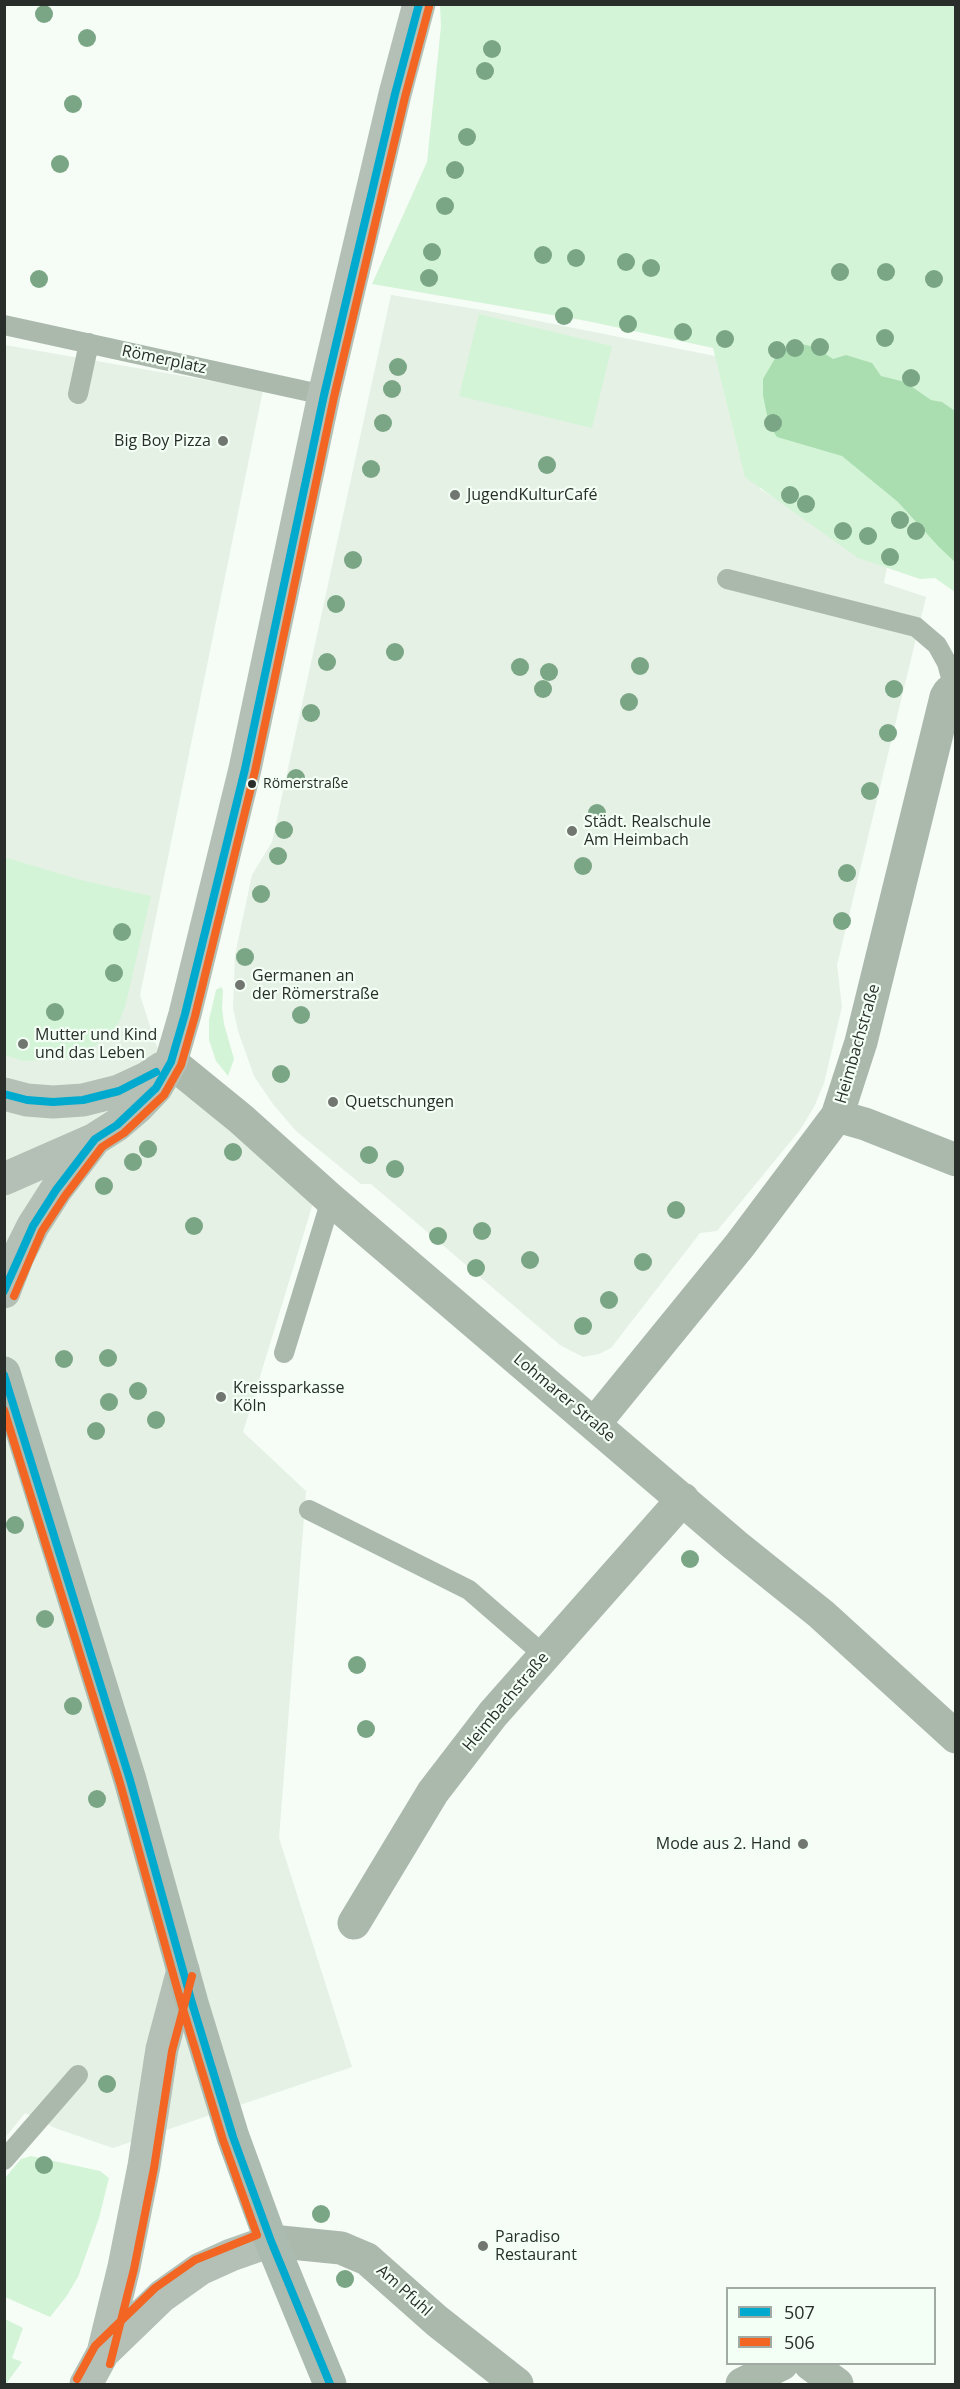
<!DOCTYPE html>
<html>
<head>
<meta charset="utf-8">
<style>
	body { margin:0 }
	#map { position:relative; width:960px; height:2389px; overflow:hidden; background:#f6fcf6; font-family:"Open Sans",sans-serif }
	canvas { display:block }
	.frame { position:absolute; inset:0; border:6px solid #292e2a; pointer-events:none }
	.legend { position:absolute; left:726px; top:2287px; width:210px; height:78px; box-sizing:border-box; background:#f3fff4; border:2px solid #a2aba3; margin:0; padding:8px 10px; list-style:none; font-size:18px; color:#292e2a }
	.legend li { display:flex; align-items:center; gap:12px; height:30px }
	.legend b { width:30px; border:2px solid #a2aba3 }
</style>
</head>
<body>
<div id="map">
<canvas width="960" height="2389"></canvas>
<div class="frame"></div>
<ul class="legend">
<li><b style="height:8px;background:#00a9ce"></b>507</li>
<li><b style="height:8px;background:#f26522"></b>506</li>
</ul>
</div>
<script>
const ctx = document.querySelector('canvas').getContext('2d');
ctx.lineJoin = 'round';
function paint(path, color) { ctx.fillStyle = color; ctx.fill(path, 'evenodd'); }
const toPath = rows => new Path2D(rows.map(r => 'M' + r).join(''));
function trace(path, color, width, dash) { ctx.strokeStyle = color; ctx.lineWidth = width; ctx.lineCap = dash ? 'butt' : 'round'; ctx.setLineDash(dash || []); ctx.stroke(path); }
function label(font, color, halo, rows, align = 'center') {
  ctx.font = font + ' "Open Sans",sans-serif'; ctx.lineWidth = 4.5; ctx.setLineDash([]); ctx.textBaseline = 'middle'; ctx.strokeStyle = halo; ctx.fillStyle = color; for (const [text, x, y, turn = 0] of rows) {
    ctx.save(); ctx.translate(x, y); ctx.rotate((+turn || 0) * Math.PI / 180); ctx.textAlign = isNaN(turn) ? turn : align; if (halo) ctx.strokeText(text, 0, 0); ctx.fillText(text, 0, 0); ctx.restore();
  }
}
const built = toPath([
	[391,295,488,311,730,359,760,489,887,567,884,583,926,597,837,965,842,1007,824,1083,814,1107,800,1130,717,1231,700,1233,611,1348,599,1354,583,1357,560,1345,371,1184,361,1184,296,1131,273,1104,254,1076,238,1031,233,1008,235,955,252,875,272,842],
	[5,345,263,390,140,995,155,1042,174,1083,313,1203,243,1432,306,1491,279,1838,352,2067,113,2148,55,2128,25,2113,5,2138]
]);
const green = toPath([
	[440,5,955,5,955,592,935,578,920,579,858,558,745,477,713,348,587,321,372,284,427,162,441,26],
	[479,314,612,346,592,428,459,396],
	[4,857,81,880,151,896,125,1007,119,1022,107,1038,82,1054,63,1059,44,1060,23,1061,5,1055],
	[221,987,223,990,222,1008,224,1024,234,1059,228,1076,216,1061,209,1040,209,1020,216,990],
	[31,2156,100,2171,109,2178,99,2218,78,2277,66,2297,50,2317,5,2297,5,2178,21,2159],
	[5,2319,23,2328,12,2358,22,2362,6,2384]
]);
const water = toPath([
	[797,343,815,347,833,359,846,355,872,363,881,376,905,382,931,400,942,402,955,411,955,562,939,547,898,502,842,456,777,437,769,425,763,395,763,379,777,355]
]);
const lane = toPath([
	[4,325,324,395],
	[78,394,89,343],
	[727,579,916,627,937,645,947,663,954,689],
	[284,1353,331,1200],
	[309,1510,469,1590,545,1656],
	[4,2160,78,2075]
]);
const street = toPath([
	[171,1062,241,1119,329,1198,735,1545,821,1614,956,1737],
	[837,1116,865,1124,956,1160],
	[595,1423,740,1245,837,1116,861,1042,946,697,949,692,956,689],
	[354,1923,433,1792,493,1714,683,1499],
	[271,2241,341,2248,367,2259,437,2321,517,2384],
	[810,2364,837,2384],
	[742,2384,782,2364]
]);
const secondary = toPath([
	[4,1094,27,1100,53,1102,83,1100,119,1091,147,1078,162,1068],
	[4,1179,95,1139,117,1125,138,1107,156,1088,171,1062,185,1014,245,769,324,395,395,94,419,4],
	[4,1292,18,1256,33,1226,56,1190,92,1143],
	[103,2353,124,2267,144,2166,162,2049,183,1970],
	[86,2384,103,2353,162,2296,200,2269,231,2255,271,2241]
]);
const primary = toPath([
	[4,1373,130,1780,192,2003,233,2137,271,2241,330,2384]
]);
const bus1 = toPath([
	[4,1094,27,1100,53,1102,83,1100,119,1091,156,1072],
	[4,1291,33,1226,56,1190,95,1139,117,1125,156,1088,171,1062,185,1014,245,769,324,395,395,94,419,4],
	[4,1375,130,1780,192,2003,233,2137,271,2241,330,2384]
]);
const bus2 = toPath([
	[14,1296,42,1231,65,1196,102,1147,124,1133,164,1095,181,1065,195,1016,255,771,334,397,405,97,429,7],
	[4,1410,120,1783,182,2006,223,2140,257,2235,195,2260,155,2288,95,2346,77,2379],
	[110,2364,134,2269,154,2168,172,2051,192,1976]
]);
const trees = [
	[44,14],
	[87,38],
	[492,49],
	[485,71],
	[73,104],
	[467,137],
	[60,164],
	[455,170],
	[445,206],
	[432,252],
	[543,255],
	[576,258],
	[626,262],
	[651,268],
	[840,272],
	[886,272],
	[429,278],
	[39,279],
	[934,279],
	[564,316],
	[628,324],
	[683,332],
	[885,338],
	[725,339],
	[820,347],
	[795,348],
	[777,350],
	[398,367],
	[911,378],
	[392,389],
	[383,423],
	[773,423],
	[547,465],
	[371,469],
	[790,495],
	[806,504],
	[900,520],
	[843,531],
	[916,531],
	[868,536],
	[890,557],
	[353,560],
	[336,604],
	[395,652],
	[327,662],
	[640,666],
	[520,667],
	[549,672],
	[543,689],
	[894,689],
	[629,702],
	[311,713],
	[888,733],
	[296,778],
	[870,791],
	[597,813],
	[284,830],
	[278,856],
	[583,866],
	[847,873],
	[261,894],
	[842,921],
	[122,932],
	[245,957],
	[114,973],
	[55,1012],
	[301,1015],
	[281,1074],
	[148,1149],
	[233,1152],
	[369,1155],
	[133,1162],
	[395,1169],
	[104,1186],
	[676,1210],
	[194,1226],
	[482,1231],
	[438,1236],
	[530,1260],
	[643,1262],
	[476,1268],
	[609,1300],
	[583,1326],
	[108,1358],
	[64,1359],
	[138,1391],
	[109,1402],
	[156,1420],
	[96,1431],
	[15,1525],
	[690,1559],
	[45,1619],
	[357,1665],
	[73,1706],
	[366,1729],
	[97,1799],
	[107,2084],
	[44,2165],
	[321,2214],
	[345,2279]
];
const markers = [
	[223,441,6,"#717671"],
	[455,495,6,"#717671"],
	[252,784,5,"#292e2a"],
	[572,831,6,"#717671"],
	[240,985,6,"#717671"],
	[23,1044,6,"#717671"],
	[333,1102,6,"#717671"],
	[221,1397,6,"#717671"],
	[803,1844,6,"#717671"],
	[483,2246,6,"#717671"]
];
const busNames = [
	["Römerstraße",263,784]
];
const streetNames = [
	["Römerplatz",164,360,12],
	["Heimbachstraße",858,1044,-74],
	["Lohmarer Straße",564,1398,40],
	["Heimbachstraße",506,1702,-50],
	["Am Pfuhl",404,2291,42]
];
const poiNames = [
	["Big Boy Pizza",211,441,"right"],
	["JugendKulturCafé",467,495],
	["Städt. Realschule",584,822],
	["Am Heimbach",584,840],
	["Germanen an",252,976],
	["der Römerstraße",252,994],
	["Mutter und Kind",35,1035],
	["und das Leben",35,1053],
	["Quetschungen",345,1102],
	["Kreissparkasse",233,1388],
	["Köln",233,1406],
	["Mode aus 2. Hand",791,1844,"right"],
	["Paradiso",495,2237],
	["Restaurant",495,2255]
];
paint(built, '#e5f1e5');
paint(green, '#d4f4d7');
paint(water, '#aadeb1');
trace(lane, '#abb8ac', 20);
trace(street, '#abb8ac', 33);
trace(secondary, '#b4c0b5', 33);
trace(primary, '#acbbaf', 33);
trace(bus1, '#00a9ce', 8);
trace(bus2, '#f26522', 8);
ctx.fillStyle = '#7aa685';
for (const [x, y] of trees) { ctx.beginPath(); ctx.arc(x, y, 9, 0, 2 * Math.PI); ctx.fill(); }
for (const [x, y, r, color] of markers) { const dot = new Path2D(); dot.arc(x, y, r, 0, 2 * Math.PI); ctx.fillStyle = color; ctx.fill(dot); trace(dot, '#f3fff4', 2); }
label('14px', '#292e2a', '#f3fff4', busNames, 'left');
label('16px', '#292e2a', '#f3fff4', streetNames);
label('16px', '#292e2a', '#f3fff4', poiNames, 'left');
</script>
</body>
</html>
